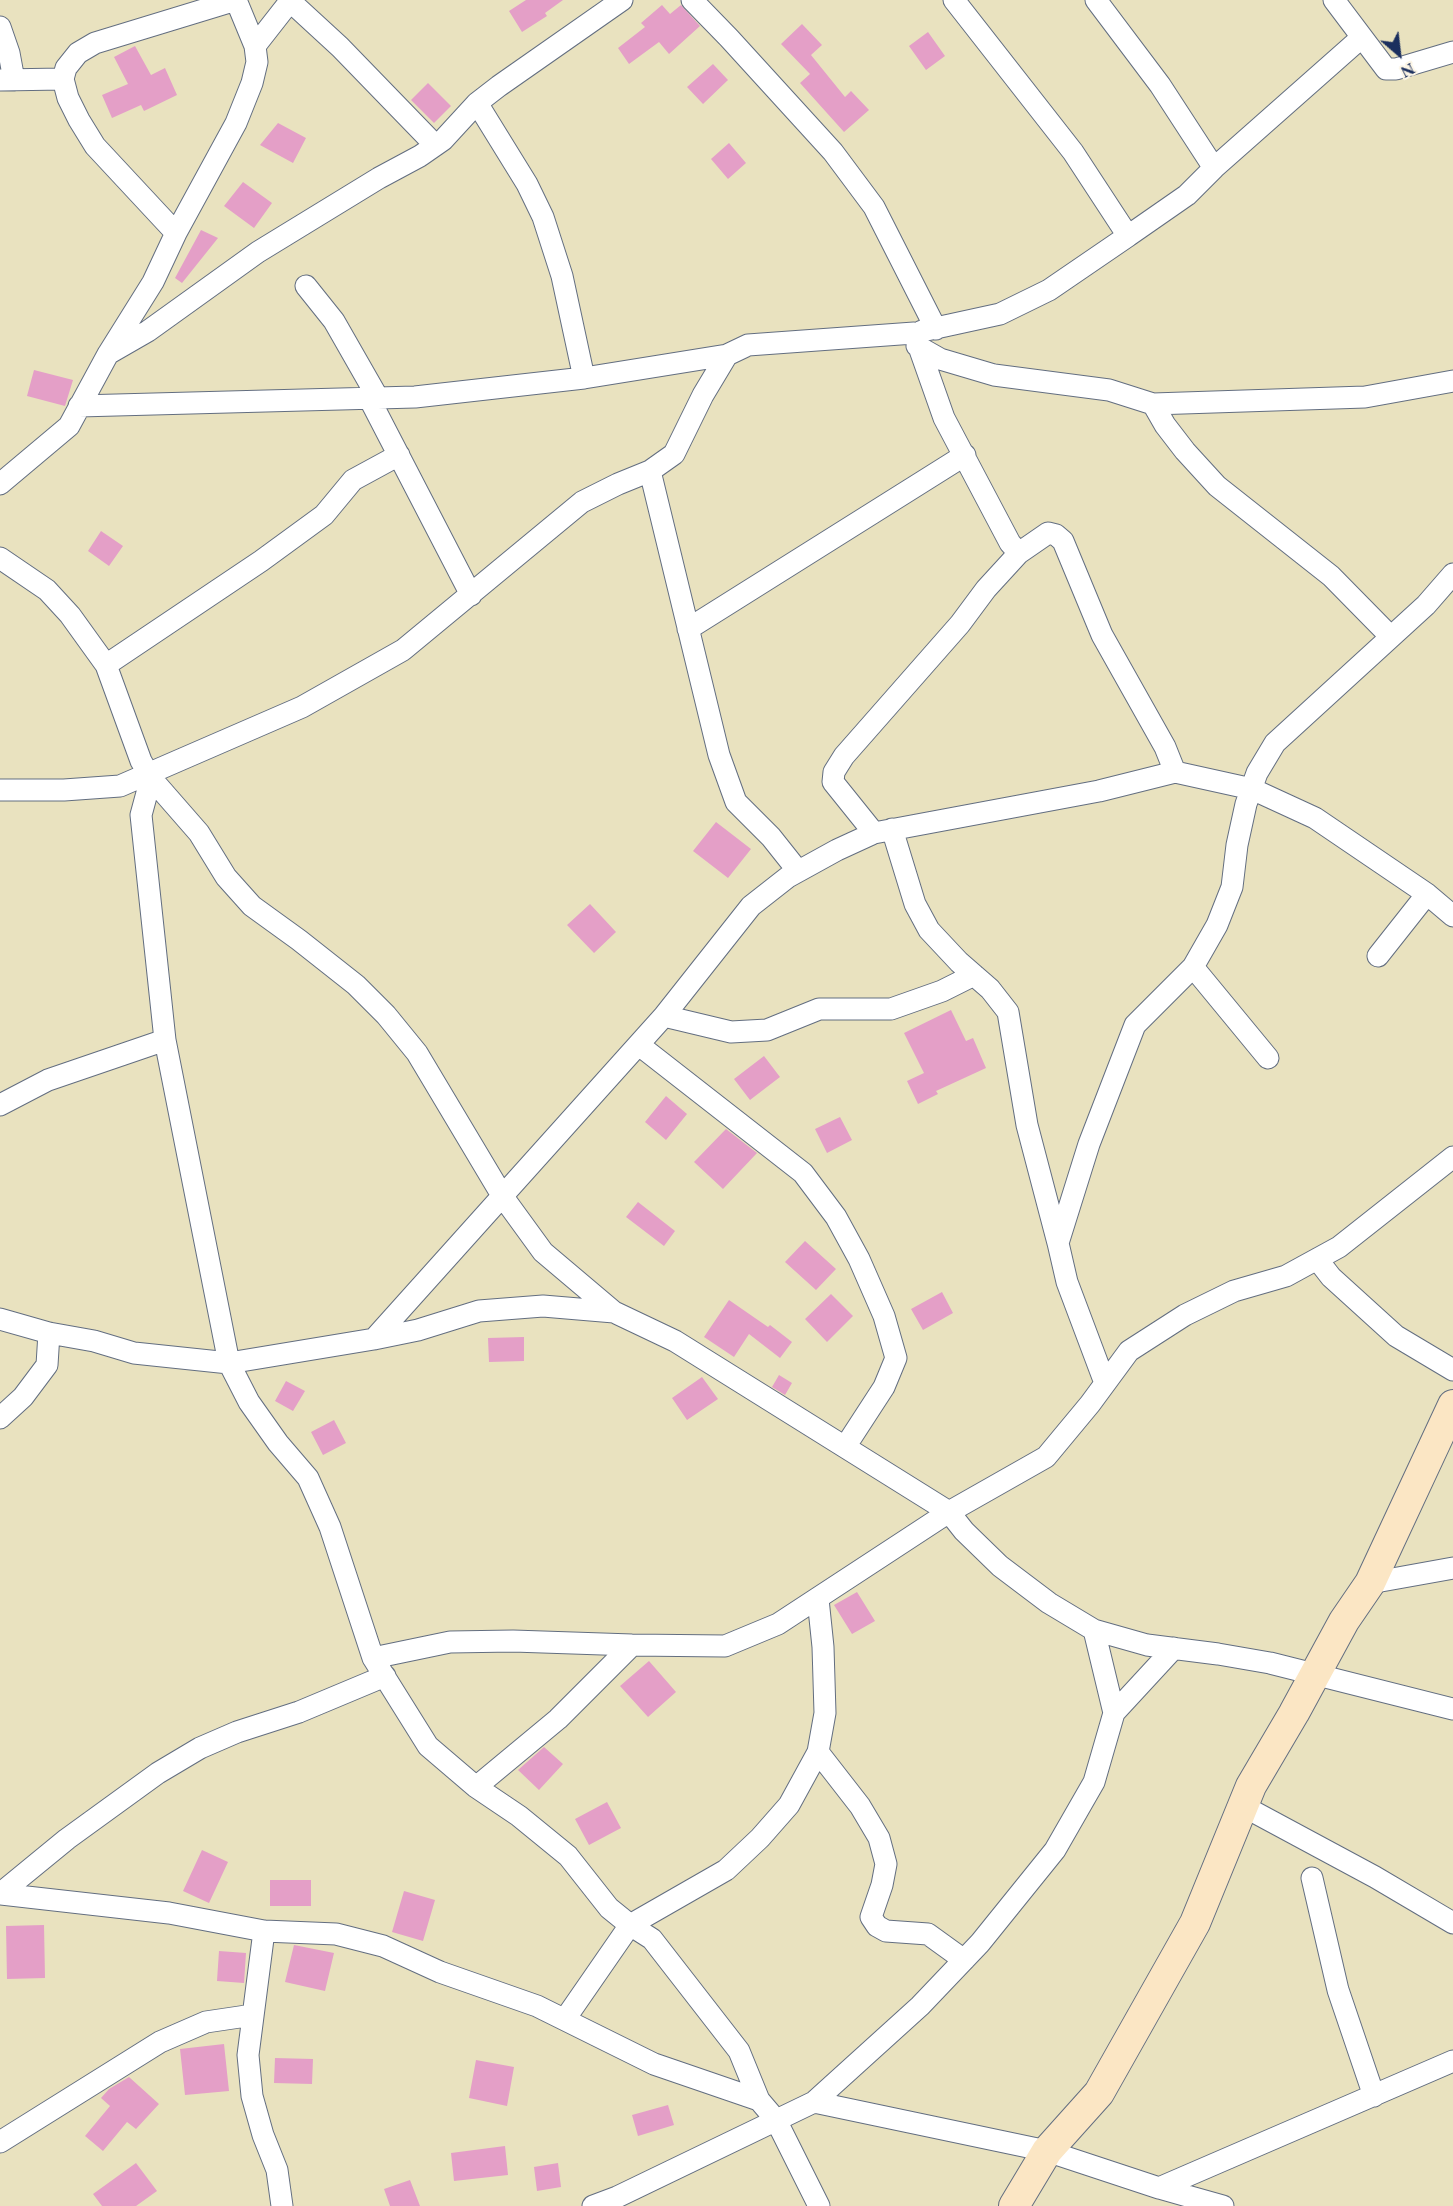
<!DOCTYPE html>
<html>
<head>
<meta charset="utf-8">
<style>
	body { margin:0 }
	#map { position:relative; width:1453px; height:2206px; overflow:hidden; background:#e9e2bf; font-family:"EB Garamond",serif }
	canvas { display:block }
	.north { position:absolute; left:1369px; top:24px; width:60px; height:60px; -webkit-text-stroke:4px #fcf5e5; paint-order:stroke; rotate:152deg; font-size:16px; font-weight:700; line-height:24px; text-align:center; color:#1b2f5e }
	.north::after { content:''; display:block; margin:auto; width:21px; height:27px; background:#1b2f5e; clip-path:polygon(50% 0,100% 100%,50% 72%,0 100%) }
</style>
</head>
<body>
<div id="map">
<canvas width="1453" height="2206"></canvas>
<div class="north">N</div>
</div>
<script>
const ctx = document.querySelector('canvas').getContext('2d');
ctx.lineJoin = 'round';
function paint(path, color) { ctx.fillStyle = color; ctx.fill(path, 'evenodd'); }
const toPath = rows => new Path2D(rows.map(r => 'M' + r).join(''));
function trace(path, color, width, dash) { ctx.strokeStyle = color; ctx.lineWidth = width; ctx.lineCap = dash ? 'butt' : 'round'; ctx.setLineDash(dash || []); ctx.stroke(path); }
const building = toPath([
	[526,0,563,0,545,13,547,16,522,32,509,11],
	[662,5,670,14,681,5,700,26,669,54,659,42,629,64,618,48,645,27,641,23],
	[802,24,822,45,811,55,845,97,851,91,869,110,844,132,800,83,810,74,781,44],
	[928,32,945,56,926,70,909,46],
	[135,46,151,75,165,68,177,95,144,111,141,105,112,118,102,95,128,84,114,57],
	[713,64,728,80,703,104,687,87],
	[428,83,451,106,434,123,411,100],
	[278,123,306,138,293,163,260,145],
	[729,143,746,163,728,179,711,159],
	[243,182,272,203,254,228,224,206],
	[201,230,218,238,182,283,175,278],
	[34,370,73,380,65,406,27,396],
	[101,531,123,546,109,566,88,551],
	[716,822,751,849,728,878,693,851],
	[590,904,616,932,594,953,567,925],
	[951,1010,966,1041,973,1038,986,1068,936,1091,938,1094,918,1104,907,1081,924,1073,904,1033],
	[764,1056,780,1077,750,1100,734,1079],
	[666,1096,687,1114,666,1140,645,1122],
	[840,1117,852,1140,827,1153,815,1129],
	[726,1129,757,1153,723,1189,694,1162],
	[638,1202,675,1231,664,1246,626,1217],
	[805,1241,836,1269,816,1290,785,1262],
	[942,1292,953,1313,923,1330,911,1309],
	[831,1294,853,1316,827,1342,805,1319],
	[729,1300,768,1327,770,1325,792,1342,780,1358,749,1334,734,1357,704,1337],
	[524,1337,524,1361,489,1362,488,1338],
	[779,1375,792,1383,785,1395,772,1387],
	[702,1377,718,1399,687,1420,672,1398],
	[286,1381,305,1391,293,1411,275,1401],
	[334,1420,346,1443,323,1455,311,1432],
	[857,1592,875,1621,852,1634,834,1605],
	[649,1661,676,1692,648,1717,620,1686],
	[544,1747,563,1764,539,1790,518,1770],
	[607,1802,621,1828,589,1845,575,1819],
	[202,1850,228,1862,209,1903,183,1891],
	[270,1880,311,1880,311,1906,270,1906],
	[404,1891,435,1900,423,1941,392,1932],
	[44,1925,45,1978,7,1979,6,1926],
	[294,1945,334,1953,325,1991,285,1982],
	[219,1951,246,1953,244,1983,217,1981],
	[224,2044,229,2091,185,2095,180,2049],
	[275,2058,313,2059,312,2084,274,2083],
	[476,2060,514,2067,507,2106,469,2098],
	[129,2077,159,2104,136,2129,127,2122,103,2151,85,2136,110,2106,101,2098,109,2089],
	[668,2105,674,2125,638,2136,632,2115],
	[505,2146,508,2175,454,2181,451,2153],
	[136,2163,157,2191,136,2206,102,2206,93,2194],
	[558,2163,561,2187,537,2191,534,2167],
	[410,2180,420,2206,390,2206,384,2189]
]);
const street = toPath([
	[692,0,729,38,833,152,874,207,936,329],
	[954,0,1073,152,1128,236,1187,195,1214,168,1361,38],
	[1096,0,1160,85,1214,168],
	[1334,0,1386,69,1396,69,1453,52],
	[290,1,340,47,435,145],
	[0,27,9,53,14,80],
	[255,46,291,0],
	[0,80,63,79],
	[477,103,527,184,543,217,562,276,584,378],
	[176,233,95,146,79,120,68,98,63,79,66,68,78,53,95,43,236,0],
	[306,286,334,321,378,398],
	[922,331,1000,314,1049,290,1128,236],
	[917,346,940,359,994,375,1109,390,1153,404,1165,425,1185,451,1217,486,1331,576,1391,637],
	[108,354,148,331,258,252,379,178,420,156,443,140,477,103,499,86,622,0],
	[369,398,471,595],
	[1153,404,1365,397,1453,381],
	[79,406,415,397,584,378,727,355],
	[650,471,719,755,736,802,771,837,798,871],
	[0,484,69,426,108,354,153,282,176,233,236,123,252,83,257,62,255,46,236,0],
	[0,558,47,590,70,615,106,665,141,761,151,778,199,833,226,877,252,906,299,940,356,985,386,1015,417,1053,503,1197,543,1252,614,1312,675,1341,949,1512,964,1531,1000,1566,1049,1603,1094,1630,1147,1645,1218,1654,1270,1663,1453,1709],
	[688,629,965,455],
	[106,665,261,561,324,515,353,480,399,455],
	[1175,772,1252,789,1315,818,1427,894,1453,916],
	[151,778,141,815,165,1040,229,1363,249,1402,278,1443,308,1478,330,1527,373,1658,428,1746,476,1787,519,1816,568,1856,609,1908,630,1925,652,1939,739,2051,759,2100],
	[0,790,64,790,120,786,302,707,403,650,582,502,618,484,650,471,674,454,703,395,727,355,748,345,914,333,944,418,1010,543,1019,553,1048,533,1056,535,1063,541,1102,635,1165,747,1175,772,1099,791,874,833,837,850,788,877,751,906,664,1016,374,1339],
	[892,829,915,904,929,930,959,962,990,989,1008,1012,1027,1125,1058,1243],
	[874,833,833,782,834,772,844,756,960,624,986,589,1019,553],
	[1378,956,1427,894],
	[1193,967,1268,1058],
	[664,1016,731,1032,767,1030,819,1009,891,1009,942,991,974,975],
	[639,1045,803,1173,836,1217,859,1259,884,1316,896,1358,884,1387,845,1447],
	[0,1105,48,1080,165,1040],
	[1317,1259,1331,1277,1396,1336,1453,1370],
	[0,1319,49,1333,94,1341,134,1353,229,1363,374,1339,418,1330,479,1311,543,1306,614,1312],
	[1105,1383,1067,1282,1058,1243,1089,1144,1135,1025,1193,967,1217,925,1232,887,1237,845,1246,804,1257,773,1275,743,1426,605,1453,574],
	[0,1418,23,1397,47,1365,49,1333],
	[1370,1583,1453,1568],
	[1094,1630,1114,1713],
	[373,1658,450,1642,513,1641,632,1645,725,1646,778,1624,949,1512,1046,1457,1090,1404,1129,1351,1185,1315,1234,1291,1286,1276,1339,1247,1453,1157],
	[818,1752,860,1806,879,1838,886,1864,882,1885,871,1917,877,1926,886,1931,928,1934,964,1960],
	[476,1787,558,1719,632,1645],
	[1243,1806,1375,1877,1453,1923],
	[1312,1878,1338,1990,1374,2096],
	[1,1893,67,1839,158,1773,200,1748,237,1732,299,1712,385,1676],
	[0,1894,169,1913,264,1931,336,1934,383,1946,440,1972,537,2006,654,2064,759,2100,776,2120,819,2206],
	[264,1931,248,2055,252,2096,263,2135,277,2170,282,2206],
	[565,2019,630,1925,726,1870,760,1838,789,1805,818,1752,825,1713,823,1647,818,1599],
	[814,2102,1047,2151,1159,2188,1453,2061],
	[0,2142,160,2042,206,2022,253,2015],
	[1159,2188,1223,2206],
	[593,2206,617,2197,814,2102,920,2006,980,1943,1055,1850,1094,1782,1114,1713,1174,1648]
]);
const secondary = toPath([
	[1014,2206,1047,2151,1099,2093,1195,1923,1251,1786,1294,1713,1344,1621,1370,1583,1453,1405]
]);
paint(building, '#e49fc7');
trace(street, '#636e80', 23);
trace(secondary, '#636e80', 32);
trace(street, '#fff', 21);
trace(secondary, '#fbe6c4', 30);
</script>
</body>
</html>
